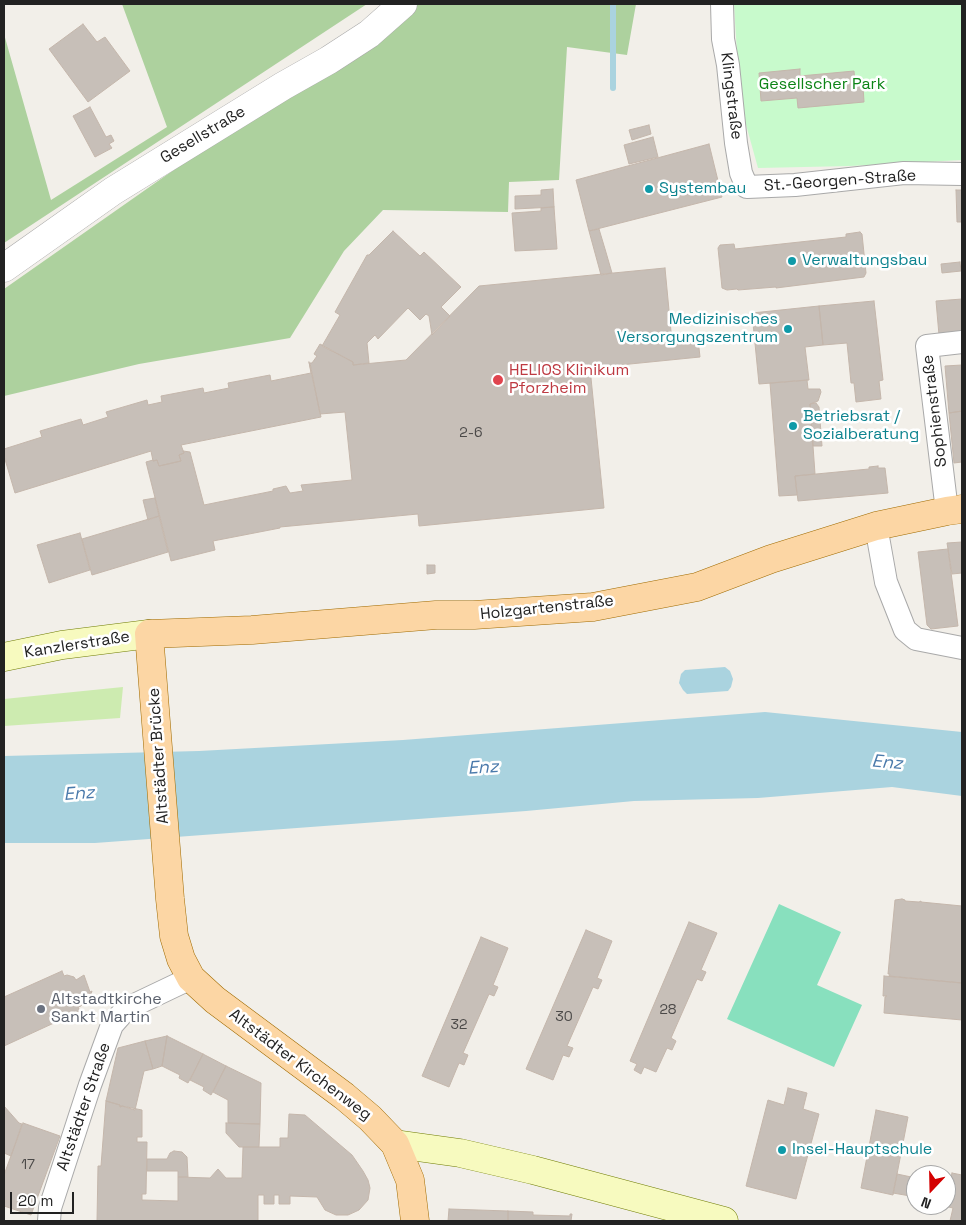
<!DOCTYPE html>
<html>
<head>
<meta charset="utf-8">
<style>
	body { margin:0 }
	#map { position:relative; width:966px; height:1225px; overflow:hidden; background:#f2efe9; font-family:"Space Grotesk",sans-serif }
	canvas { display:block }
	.frame { position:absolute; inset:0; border:5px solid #222; pointer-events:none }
	.north { position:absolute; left:906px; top:1165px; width:50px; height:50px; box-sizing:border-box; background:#fff; border:1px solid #a7a7a7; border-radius:50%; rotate:201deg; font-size:14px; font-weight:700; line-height:20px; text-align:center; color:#222 }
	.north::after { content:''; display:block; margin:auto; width:18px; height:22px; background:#d40000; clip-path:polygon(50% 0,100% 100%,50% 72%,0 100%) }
	.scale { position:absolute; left:10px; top:1192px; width:64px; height:22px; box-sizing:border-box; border:2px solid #222; border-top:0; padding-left:6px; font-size:15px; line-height:18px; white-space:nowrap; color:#222; -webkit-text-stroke:4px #fff; paint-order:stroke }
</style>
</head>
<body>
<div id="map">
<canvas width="966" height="1225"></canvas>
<div class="frame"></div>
<div class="north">N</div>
<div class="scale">20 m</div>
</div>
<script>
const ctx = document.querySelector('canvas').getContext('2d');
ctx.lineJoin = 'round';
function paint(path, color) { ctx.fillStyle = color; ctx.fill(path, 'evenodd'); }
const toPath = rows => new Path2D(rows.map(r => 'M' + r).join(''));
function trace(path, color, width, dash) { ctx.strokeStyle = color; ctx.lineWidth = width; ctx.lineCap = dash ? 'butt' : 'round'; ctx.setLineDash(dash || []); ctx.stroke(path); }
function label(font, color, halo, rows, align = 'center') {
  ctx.font = font + ' "Space Grotesk",sans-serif'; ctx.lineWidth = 5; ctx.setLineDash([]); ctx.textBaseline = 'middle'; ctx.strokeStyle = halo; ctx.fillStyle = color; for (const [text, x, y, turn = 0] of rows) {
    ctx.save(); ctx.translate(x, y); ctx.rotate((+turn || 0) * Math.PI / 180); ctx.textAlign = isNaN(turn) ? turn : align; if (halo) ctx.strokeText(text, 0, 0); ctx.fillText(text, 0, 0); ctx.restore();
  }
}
const grass = toPath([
	[123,687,120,718,4,726,4,699]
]);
const forest = toPath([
	[122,4,367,4,4,243,4,34,51,200,167,127],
	[416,4,636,4,627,55,567,47,559,180,509,182,508,212,383,210,344,251,290,338,139,364,4,396,4,289,178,167,379,42]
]);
const park = toPath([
	[734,4,962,4,962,160,850,166,758,168,740,103]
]);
const pitch = toPath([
	[779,904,841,932,817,985,862,1005,834,1067,727,1019]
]);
const water = toPath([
	[725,667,730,671,733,679,731,687,728,691,687,694,683,690,679,683,681,674,685,670],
	[765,712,962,732,962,796,892,787,758,798,634,801,526,811,95,843,4,843,4,756,199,751,403,740]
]);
const stream = toPath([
	[613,4,613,88]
]);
const building = toPath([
	[83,24,97,42,105,37,130,71,88,102,49,49,83,24],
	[800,69,800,76,854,71,855,82,850,82,851,87,863,86,864,102,798,108,797,98,761,101,759,73,800,69],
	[90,107,106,137,111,135,114,141,109,144,112,148,95,157,73,116,90,107],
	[649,125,651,134,632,140,629,130,649,125],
	[653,137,658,157,629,164,624,145,653,137],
	[709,144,722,197,589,231,576,180,709,144],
	[553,189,554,207,515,209,515,196,541,195,541,190,553,189],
	[956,190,962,190,962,222,957,222,956,190],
	[554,207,557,249,515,251,512,213,541,211,541,208,554,207],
	[599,229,605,249,612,273,601,275,589,231,599,229],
	[393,231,420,256,424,252,461,287,441,307,450,316,432,335,429,316,426,314,420,320,408,308,378,339,375,335,367,343,369,363,353,365,353,362,322,346,340,315,335,312,367,255,369,255,393,231],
	[860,232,862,234,866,273,864,277,776,288,776,287,738,290,737,289,727,290,722,288,718,248,720,245,734,244,735,249,846,237,846,234,860,232],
	[960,262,961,271,942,273,941,264,960,262],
	[665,268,672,342,698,339,700,357,590,368,604,508,419,526,418,514,280,527,280,528,213,541,215,550,171,561,146,462,153,460,153,461,157,460,159,466,181,461,179,455,184,453,183,451,190,452,204,505,273,491,273,489,286,486,290,493,303,491,301,485,352,480,345,412,320,414,310,363,312,363,317,356,314,354,320,344,353,362,353,365,406,360,479,286,665,268],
	[962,299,962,333,939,335,936,301,962,299],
	[874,301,883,380,879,381,881,399,856,402,854,383,851,383,847,343,823,345,819,306,874,301],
	[819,306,823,345,805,347,809,380,759,384,752,313,819,306],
	[309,362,321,417,181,445,184,453,179,455,181,461,159,466,157,460,153,461,151,451,15,493,4,456,4,449,42,437,40,431,81,419,83,425,108,417,106,412,147,400,148,405,162,402,161,396,203,388,204,393,229,388,228,383,270,375,271,381,311,373,309,362],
	[962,365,962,411,949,413,945,366,962,365],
	[807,380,808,389,820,389,821,392,818,401,810,404,815,474,795,476,797,495,779,496,770,383,807,380],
	[816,403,819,407,822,446,813,446,810,404,816,403],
	[962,411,962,462,954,463,949,413,962,411],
	[878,466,878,468,885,468,888,493,798,501,795,476,869,469,869,467,878,466],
	[155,498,159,516,148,520,143,500,155,498],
	[159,516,168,552,92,575,82,539,159,516],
	[80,533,90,570,49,583,37,545,80,533],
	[962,542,962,573,952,574,947,543,962,542],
	[948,549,958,626,931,629,927,625,918,552,948,549],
	[427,565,435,565,435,573,427,574,427,565],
	[902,899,905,900,905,901,919,902,921,901,921,902,962,906,962,983,889,976,890,974,888,974,895,900,902,899],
	[689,922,717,933,701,970,706,972,702,981,697,979,671,1038,676,1041,672,1050,667,1048,656,1072,644,1067,641,1074,634,1070,637,1064,630,1061,689,922],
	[586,930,612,941,597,978,602,980,598,989,593,987,567,1046,573,1048,569,1057,563,1055,553,1080,526,1069,586,930],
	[481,937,508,948,493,985,498,987,494,996,489,994,463,1053,468,1055,464,1065,459,1063,449,1087,422,1076,481,937],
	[62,971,64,976,67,975,74,977,76,980,84,975,90,992,92,991,91,994,89,993,83,996,84,1000,81,1006,78,1007,80,1011,4,1046,4,997,62,971],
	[884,976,962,983,962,1020,884,1013,885,997,887,996,883,996,884,976],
	[167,1036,203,1054,188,1083,179,1078,180,1075,162,1066,167,1036],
	[167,1036,162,1066,153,1069,145,1041,167,1036],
	[145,1041,153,1069,144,1071,135,1110,122,1106,120,1107,120,1105,106,1101,118,1048,145,1041],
	[203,1054,226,1066,211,1095,203,1090,204,1087,190,1080,203,1054],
	[226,1066,261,1083,260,1124,228,1123,228,1100,213,1092,226,1066],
	[788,1088,807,1093,803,1109,819,1114,796,1199,746,1186,768,1100,784,1105,788,1088],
	[106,1101,120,1105,120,1107,122,1106,142,1110,142,1137,137,1137,137,1142,147,1142,146,1194,142,1194,142,1200,178,1201,178,1177,210,1178,218,1169,226,1178,242,1178,243,1147,280,1147,280,1138,288,1138,289,1114,305,1115,352,1155,363,1171,368,1180,370,1188,368,1200,359,1210,348,1215,336,1215,325,1210,317,1197,290,1196,290,1204,279,1204,279,1195,274,1195,274,1204,264,1204,264,1195,258,1195,258,1221,97,1221,98,1166,101,1166,106,1101],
	[4,1106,19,1123,22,1124,11,1156,4,1153,4,1106],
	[876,1110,908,1117,893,1195,861,1188,876,1110],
	[23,1123,60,1136,31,1215,4,1206,4,1175,23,1123],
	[226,1123,260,1124,259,1147,239,1147,226,1133,226,1123],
	[174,1151,182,1152,187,1157,188,1177,178,1177,178,1171,147,1171,147,1159,167,1159,170,1153,174,1151],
	[952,1173,962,1175,962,1221,950,1221,953,1208,940,1205,946,1205,946,1176,951,1177,952,1173],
	[897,1174,916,1178,916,1197,893,1193,897,1174],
	[449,1209,508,1211,508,1221,448,1221,449,1209],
	[508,1211,533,1212,533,1215,570,1216,570,1214,572,1214,571,1221,508,1221,508,1211]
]);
const minor = toPath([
	[722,4,723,39,728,65,736,143,741,173,747,187,795,185,904,173,962,174],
	[947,511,927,346,962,342],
	[876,526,886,582,905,630,916,639,962,648],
	[49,1221,50,1208,90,1085,112,1025,126,1009,191,978]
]);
const tertiary = toPath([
	[4,268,113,191,283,86,329,60,369,34,403,4]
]);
const secondary = toPath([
	[4,657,62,645,149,634],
	[395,1144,460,1153,533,1170,724,1221]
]);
const primary = toPath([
	[415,1221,410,1180,395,1144,370,1118,344,1096,215,1000,191,978,181,959,174,936,170,899,149,634,252,630,436,615,474,615,593,607,697,587,771,559,876,526,947,511,962,509]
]);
const markers = [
	[649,189,5,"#0f9aa8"],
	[792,261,5,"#0f9aa8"],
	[788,329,5,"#0f9aa8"],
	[498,380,6,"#e0444e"],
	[793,426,5,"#0f9aa8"],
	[41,1009,5,"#6b7280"],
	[782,1150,5,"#0f9aa8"]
];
const numberNames = [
	["2-6",471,433],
	["28",668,1010],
	["30",564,1017],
	["32",459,1025],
	["17",28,1165]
];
const parkNames = [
	["Gesellscher Park",822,85]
];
const streetNames = [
	["Klingstraße",731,96,83],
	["Gesellstraße",203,135,-31],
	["St.-Georgen-Straße",840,181,-4],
	["Sophienstraße",935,411,-97],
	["Holzgartenstraße",547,608,-6],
	["Kanzlerstraße",77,645,-9],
	["Altstädter Brücke",159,756,-94],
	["Altstädter Kirchenweg",300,1065,37],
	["Altstädter Straße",84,1107,-71]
];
const cultureNames = [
	["Systembau",659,189],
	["Verwaltungsbau",802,261],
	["Medizinisches",778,320,"right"],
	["Versorgungszentrum",778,338,"right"],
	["Betriebsrat /",803,417],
	["Sozialberatung",803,435],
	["Insel-Hauptschule",792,1150]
];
const healthNames = [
	["HELIOS Klinikum",509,371],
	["Pforzheim",509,389]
];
const worshipNames = [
	["Altstadtkirche",51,1000],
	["Sankt Martin",51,1018]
];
const waterNames = [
	["Enz",887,763,5],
	["Enz",483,768,-3],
	["Enz",79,794,-4]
];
paint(grass, '#cdebb0');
paint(forest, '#add19e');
paint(park, '#c8facc');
paint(pitch, '#88e0be');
paint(water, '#aad3df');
trace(stream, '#aad3df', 6);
paint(building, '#c7bfb8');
trace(building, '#c4b6ab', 1);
trace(minor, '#a9a9a9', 24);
trace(tertiary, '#a9a9a9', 29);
trace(secondary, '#707d05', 29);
trace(primary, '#a06b00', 29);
trace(minor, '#fff', 22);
trace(tertiary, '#fff', 28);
trace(secondary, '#f7fabf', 28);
trace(primary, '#fcd6a4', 28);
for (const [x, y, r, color] of markers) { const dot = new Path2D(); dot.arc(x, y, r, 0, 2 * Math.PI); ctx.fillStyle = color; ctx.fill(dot); trace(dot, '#fff', 2); }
label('14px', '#4b4948', null, numberNames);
label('16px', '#0c8416', '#fff', parkNames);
label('16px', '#222', '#fff', streetNames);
label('16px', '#0d838f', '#fff', cultureNames, 'left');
label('16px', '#be3a42', '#fff', healthNames, 'left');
label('16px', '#5b616d', '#fff', worshipNames, 'left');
label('italic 18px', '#4a7aab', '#fff', waterNames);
</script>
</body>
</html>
